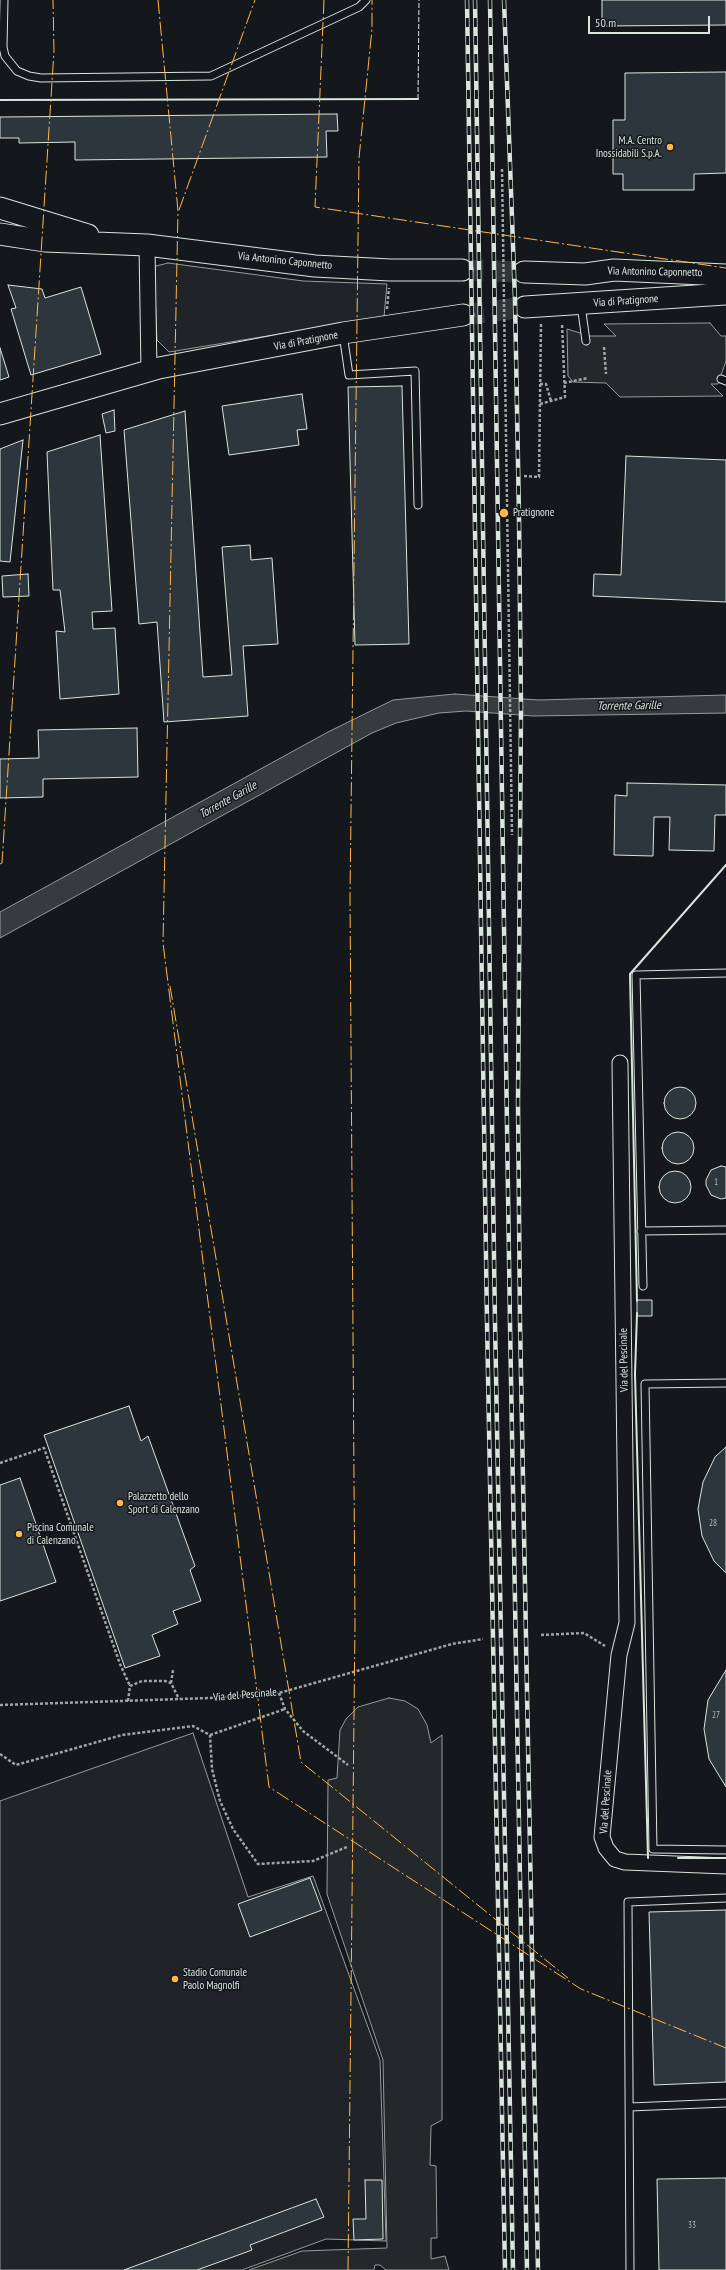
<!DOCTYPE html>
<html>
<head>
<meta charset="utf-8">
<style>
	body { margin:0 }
	#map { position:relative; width:726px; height:2270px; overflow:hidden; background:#14181c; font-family:"PT Sans Narrow",sans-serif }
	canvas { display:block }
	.scale { position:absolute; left:588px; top:16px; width:122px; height:18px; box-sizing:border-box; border:2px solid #d8e6dc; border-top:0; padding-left:5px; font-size:12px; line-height:14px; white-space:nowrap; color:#d8e6dc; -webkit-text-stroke:3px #14181c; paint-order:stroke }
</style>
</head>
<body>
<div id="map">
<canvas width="726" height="2270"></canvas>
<div class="scale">50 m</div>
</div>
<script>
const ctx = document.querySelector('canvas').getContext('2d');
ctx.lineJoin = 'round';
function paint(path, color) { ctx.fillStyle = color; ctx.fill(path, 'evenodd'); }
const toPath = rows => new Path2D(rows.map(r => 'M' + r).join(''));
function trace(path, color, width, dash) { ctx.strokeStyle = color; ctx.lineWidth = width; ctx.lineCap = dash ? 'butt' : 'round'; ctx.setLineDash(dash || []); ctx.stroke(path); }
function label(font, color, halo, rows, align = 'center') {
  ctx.font = font + ' "PT Sans Narrow",sans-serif'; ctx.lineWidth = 3; ctx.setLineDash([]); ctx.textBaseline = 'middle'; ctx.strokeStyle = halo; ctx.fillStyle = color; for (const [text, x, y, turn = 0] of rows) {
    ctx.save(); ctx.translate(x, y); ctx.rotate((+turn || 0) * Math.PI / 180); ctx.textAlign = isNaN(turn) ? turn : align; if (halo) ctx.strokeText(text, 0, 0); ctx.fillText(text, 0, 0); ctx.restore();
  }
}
const green = toPath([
	[168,263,303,281,387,284,384,317,169,352,157,340,154,272,156,266,168,263],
	[193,1733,248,1897,313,1876,380,2060,386,2241,326,2239,242,2270,0,2270,0,1801,193,1733]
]);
const parking = toPath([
	[710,323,721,336,726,336,726,361,718,384,711,384,723,396,620,397,606,383,573,382,568,376,567,329,590,336,616,336,604,324,710,323],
	[389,1698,405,1701,418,1709,427,1725,431,1743,442,1735,442,2120,431,2126,430,2165,436,2166,437,2238,431,2238,431,2259,445,2256,449,2270,386,2270,380,2265,375,2265,374,2270,249,2270,302,2251,387,2248,383,2060,327,1894,328,1780,337,1778,340,1730,346,1719,358,1707,389,1698]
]);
const water = toPath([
	[455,694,538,700,726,695,726,713,533,716,466,711,439,713,396,723,372,733,0,938,0,912,328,732,393,700,455,694]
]);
const building = toPath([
	[602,0,726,0,726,25,602,26,602,0],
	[726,72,726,173,694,174,694,190,623,190,623,174,613,174,613,120,625,120,625,73,726,72],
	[337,114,338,131,326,131,327,157,75,160,75,142,19,143,19,138,0,138,0,117,337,114],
	[8,285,42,289,45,298,81,287,101,354,31,375,11,309,16,308,8,285],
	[0,348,9,377,0,380,0,348],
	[402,386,409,644,355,645,348,387,402,386],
	[302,394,307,429,297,430,299,445,229,455,222,406,302,394],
	[114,410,115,431,106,433,102,414,114,410],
	[185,411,203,677,232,675,222,547,250,545,251,560,272,558,278,644,243,646,248,716,164,722,157,622,139,624,124,430,185,411],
	[100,435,112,611,92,612,93,629,115,628,119,694,60,699,56,631,65,632,60,590,53,590,47,452,100,435],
	[23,440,10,562,0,561,0,449,23,440],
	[626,456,726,460,726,602,593,596,594,574,621,575,626,456],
	[28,574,29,596,3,597,2,576,28,574],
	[137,728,138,777,43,779,43,797,0,798,0,759,39,758,38,730,137,728],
	[627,783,726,785,726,815,715,815,714,851,669,850,670,817,654,817,653,856,614,855,615,795,627,796,627,783],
	'664 1103a16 16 0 1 1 32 0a16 16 0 1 1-32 0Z',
	'662 1148a16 16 0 1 1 32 0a16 16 0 1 1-32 0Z',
	[721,1166,726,1167,726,1198,721,1199,711,1195,706,1185,706,1180,711,1170,721,1166],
	'659 1187a16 16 0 1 1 32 0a16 16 0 1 1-32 0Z',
	[637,1300,652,1300,652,1316,637,1316,637,1300],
	[129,1406,141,1441,148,1436,195,1566,190,1570,201,1601,173,1611,178,1624,152,1635,160,1656,125,1668,44,1435,129,1406],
	[726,1447,726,1573,714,1561,702,1536,698,1509,703,1482,715,1457,726,1447],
	[20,1478,56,1582,0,1601,0,1485,20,1478],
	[726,1670,726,1787,709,1759,704,1729,708,1700,726,1670],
	[310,1878,322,1910,250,1937,238,1904,310,1878],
	[726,1910,726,2082,654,2085,649,1912,726,1910],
	[726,2178,726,2270,659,2270,657,2179,726,2178],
	[365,2180,382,2180,383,2239,354,2240,353,2219,366,2219,365,2180],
	[316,2199,324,2217,250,2245,252,2250,197,2270,124,2270,316,2199]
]);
const secondaryTunnel = toPath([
	[462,270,524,272],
	[463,315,525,307]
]);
const path = toPath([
	[502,169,512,835],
	[387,309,389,288],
	[604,347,606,374],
	[564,383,588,378],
	[540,384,546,384,551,401],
	[540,404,565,397,562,323],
	[524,476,539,477,541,323],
	[0,1463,44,1448,120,1664,130,1686],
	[541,1635,584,1633,605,1646],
	[171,1683,173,1670],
	[279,1693,285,1709,303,1731,348,1765],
	[128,1701,130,1686,142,1681,165,1681,171,1683,179,1699],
	[0,1705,210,1698,279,1693,452,1644,483,1639],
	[210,1735,285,1709],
	[0,1754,16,1765,122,1735,193,1726,210,1735,212,1769,220,1801,233,1829,258,1864,313,1861,347,1847]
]);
const lane = toPath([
	[4,0,3,47,5,56,17,71,29,76,41,78,211,76,359,7,366,0],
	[581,305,586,341],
	[343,334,349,375,415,371,418,505],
	[721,379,726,381],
	[641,1231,726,1230],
	[643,1286,636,975,726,973],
	[726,1383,645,1384,653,1849,726,1850],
	[630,2107,726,2103],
	[630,2270,628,1902,726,1898]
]);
const street = toPath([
	[147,245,149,371],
	[620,1063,627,1623,619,1655,602,1837,606,1848,615,1859,625,1862,726,1866]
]);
const secondary = toPath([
	[0,208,88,235],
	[0,234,45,241,147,245,315,266,390,270,462,270],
	[524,272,585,274,614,270,726,275],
	[525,307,726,294],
	[0,414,159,368,343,333,463,315]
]);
const rail = toPath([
	[467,0,487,1322,505,2270],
	[475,0,495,1322,513,2270],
	[490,0,510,1323,527,2270],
	[504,0,515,300,519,516,521,709,518,1102,520,1322,538,2270]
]);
const fence = toPath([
	[418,99,419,0]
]);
const wall = toPath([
	[0,100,418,99],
	[637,1301,630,974,726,865],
	[637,1313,635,1374,648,1858],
	[678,1858,726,1858]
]);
const power = toPath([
	[158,0,178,211,163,943,269,1787,581,1989,726,2048],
	[324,0,315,207,726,268],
	[179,210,255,0],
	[0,864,2,863,54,51,53,0],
	[170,986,301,1762,568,1978],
	[348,2270,355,1624,350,896,359,158,372,29,372,0]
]);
const markers = [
	[670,147,4,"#ffb74d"],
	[504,513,5,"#ffb74d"],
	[120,1503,4,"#ffb74d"],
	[19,1534,4,"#ffb74d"],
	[175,1979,4,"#ffb74d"]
];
const numberNames = [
	["1",716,1182],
	["28",713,1523],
	["27",716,1715],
	["33",692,2225]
];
const poiNames = [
	["M.A. Centro",662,141,"right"],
	["Inossidabili S.p.A.",662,154,"right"],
	["Pratignone",513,513],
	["Palazzetto dello",128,1497],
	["Sport di Calenzano",128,1510],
	["Piscina Comunale",27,1528],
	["di Calenzano",27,1541],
	["Stadio Comunale",183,1973],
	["Paolo Magnolfi",183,1986]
];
const streetNames = [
	["Via Antonino Caponnetto",285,261,6],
	["Via Antonino Caponnetto",655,272,1],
	["Via di Pratignone",626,301,-4],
	["Via di Pratignone",306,341,-11],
	["Via del Pescinale",624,1360,-91],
	["Via del Pescinale",245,1695,-5],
	["Via del Pescinale",606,1802,-86]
];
const waterNames = [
	["Torrente Garille",629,706,-1],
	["Torrente Garille",228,800,-29]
];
paint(green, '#202428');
trace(green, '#939e99', 1);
paint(parking, '#24282b');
trace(parking, '#939e99', 1);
paint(water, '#363b3e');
trace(water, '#939e99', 1);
paint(building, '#2c363c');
trace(building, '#d8e6dc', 1);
trace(secondaryTunnel, '#313739', 21, [21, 10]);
trace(lane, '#d8e6dc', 9);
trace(street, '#d8e6dc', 17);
trace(secondary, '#d8e6dc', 23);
trace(path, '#9da8a2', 2.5, [3, 2]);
trace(lane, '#14181c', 7);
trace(street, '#14181c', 15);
trace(secondary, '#14181c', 21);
trace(rail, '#d8e6dc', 4.5);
trace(rail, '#14181c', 3, [9]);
trace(fence, '#d8e6dc', 1, [5, 2]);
trace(wall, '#d8e6dc', 2);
trace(power, '#ffb74d', 1, [14, 3, 2, 3]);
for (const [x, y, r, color] of markers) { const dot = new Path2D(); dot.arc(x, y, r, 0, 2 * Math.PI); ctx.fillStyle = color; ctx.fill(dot); trace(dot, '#14181c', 1.5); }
label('9px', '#adbab4', null, numberNames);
label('11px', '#d8e6dc', '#14181c', poiNames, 'left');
label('11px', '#d8e6dc', '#14181c', streetNames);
label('italic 12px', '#d8e6dc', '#14181c', waterNames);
</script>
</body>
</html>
